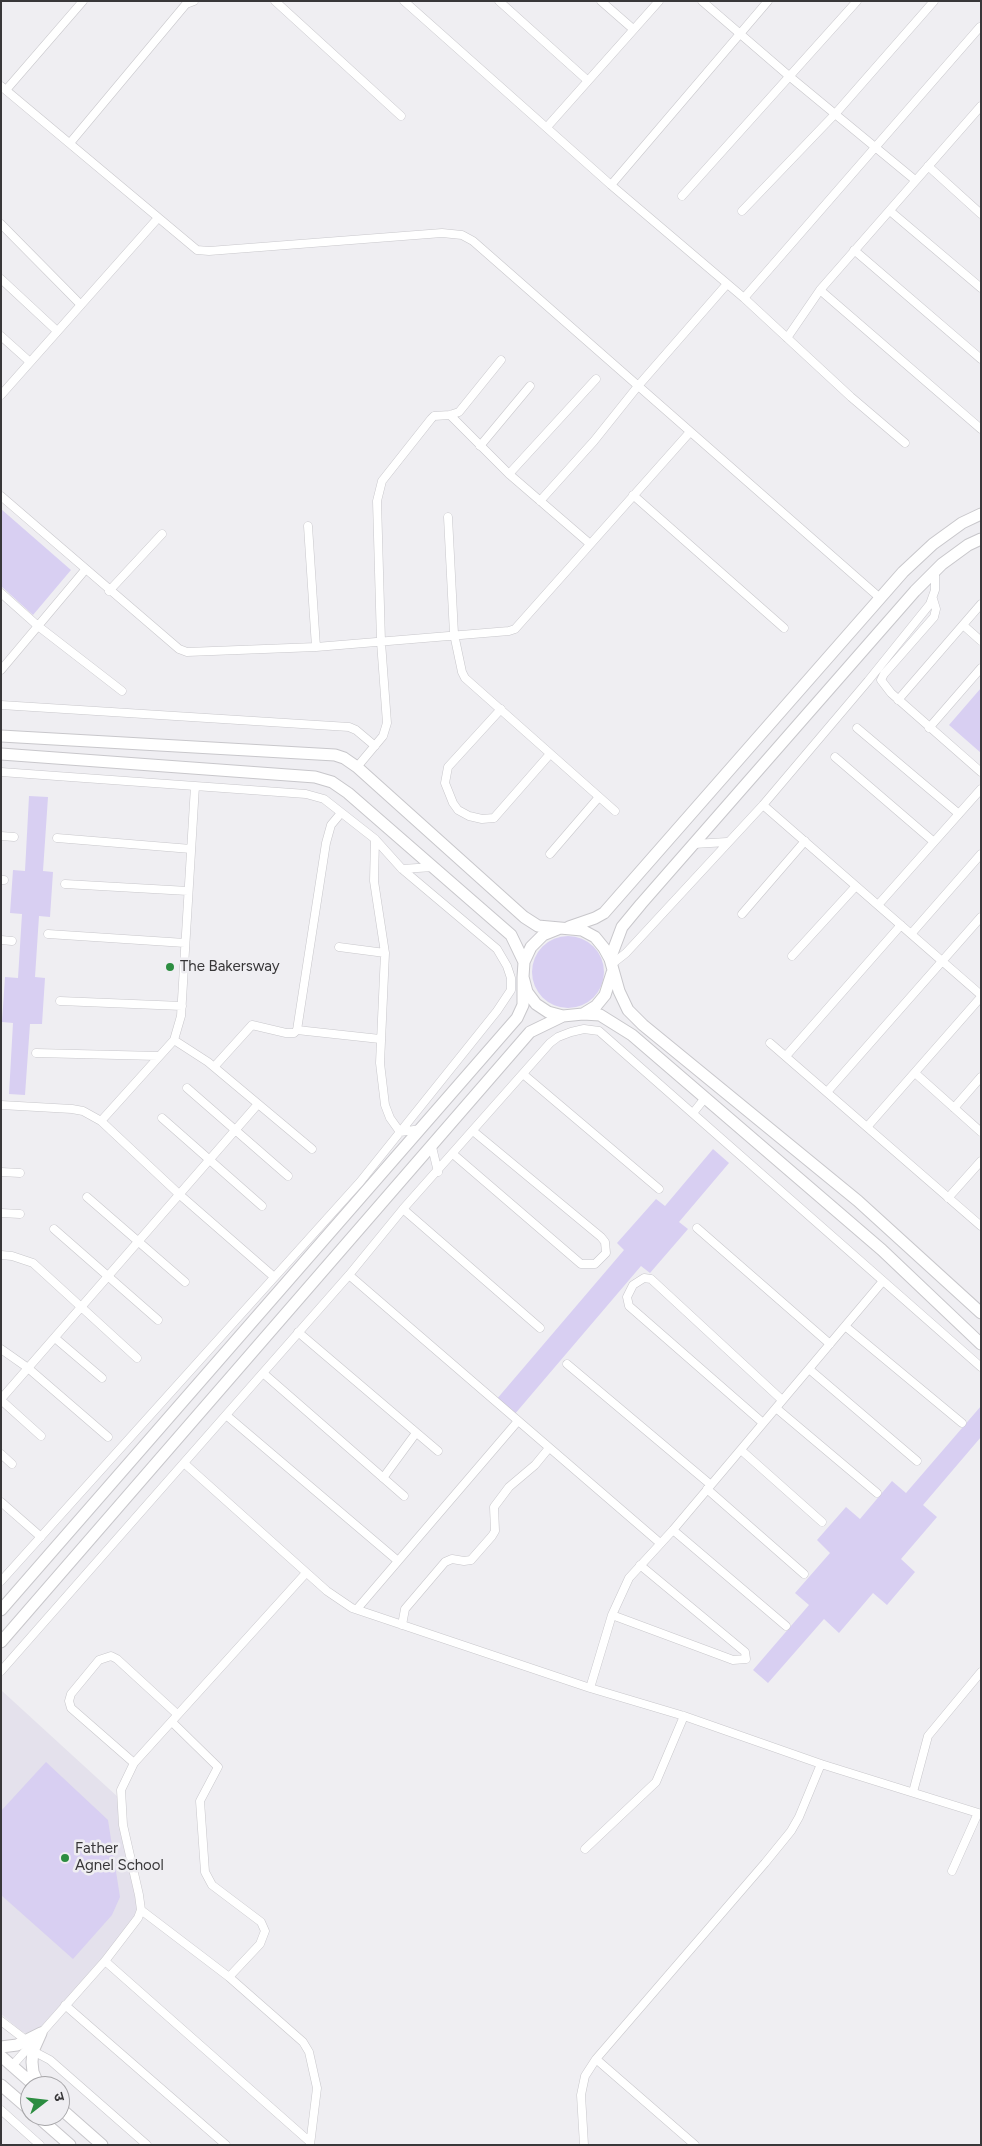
<!DOCTYPE html>
<html>
<head>
<meta charset="utf-8">
<style>
	body { margin:0 }
	#map { position:relative; width:982px; height:2146px; overflow:hidden; background:#efeef2; font-family:Figtree,"Noto Sans Devanagari",sans-serif }
	canvas { display:block }
	.frame { position:absolute; inset:0; border:2px solid #383739; pointer-events:none }
	.north { position:absolute; left:20px; top:2076px; width:50px; height:50px; box-sizing:border-box; background:#efeef2; border:1px solid #a6a5a8; border-radius:50%; rotate:74deg; font-size:14px; font-weight:700; line-height:20px; text-align:center; color:#383739 }
	.north::after { content:''; display:block; margin:auto; width:18px; height:22px; background:#2c8d41; clip-path:polygon(50% 0,100% 100%,50% 72%,0 100%) }
</style>
</head>
<body>
<div id="map">
<canvas width="982" height="2146"></canvas>
<div class="frame"></div>
<div class="north">उ</div>
</div>
<script>
const ctx = document.querySelector('canvas').getContext('2d');
ctx.lineJoin = 'round';
function paint(path, color) { ctx.fillStyle = color; ctx.fill(path, 'evenodd'); }
const toPath = rows => new Path2D(rows.map(r => 'M' + r).join(''));
function trace(path, color, width, dash) { ctx.strokeStyle = color; ctx.lineWidth = width; ctx.lineCap = dash ? 'butt' : 'round'; ctx.setLineDash(dash || []); ctx.stroke(path); }
function label(font, color, halo, rows, align = 'center') {
  ctx.font = font + ' Figtree,sans-serif'; ctx.lineWidth = 5; ctx.setLineDash([]); ctx.textBaseline = 'middle'; ctx.strokeStyle = halo; ctx.fillStyle = color; for (const [text, x, y, turn = 0] of rows) {
    ctx.save(); ctx.translate(x, y); ctx.rotate((+turn || 0) * Math.PI / 180); ctx.textAlign = isNaN(turn) ? turn : align; if (halo) ctx.strokeText(text, 0, 0); ctx.fillText(text, 0, 0); ctx.restore();
  }
}
const built = toPath([
	[1,1690,119,1798,138,1909,133,1919,114,1944,83,1980,41,2027,30,2034,22,2032,1,2014]
]);
const green = toPath([
	[1,509,71,570,33,615,1,586],
	[981,688,981,753,949,725],
	[29,796,48,797,43,871,53,872,50,917,39,916,35,977,45,978,42,1024,30,1024,25,1095,9,1094,13,1023,2,1022,5,977,18,978,22,914,10,913,13,870,25,871],
	'532 972a36 36 0 1 1 72 0a36 36 0 1 1-72 0Z',
	[713,1149,729,1163,679,1222,688,1229,650,1273,641,1266,514,1415,496,1400,624,1250,617,1243,656,1199,665,1206],
	[981,1406,981,1437,923,1505,937,1517,901,1559,915,1572,887,1605,873,1593,839,1633,824,1619,768,1683,753,1670,809,1605,795,1593,830,1553,817,1540,846,1507,860,1519,892,1481,906,1493],
	[46,1762,108,1820,120,1897,112,1915,73,1959,1,1895,1,1811]
]);
const street = toPath([
	[275,1,401,116],
	[404,1,611,185,744,298,851,397,905,443],
	[499,1,587,80],
	[601,1,633,29],
	[702,1,789,76,915,180],
	[1,86,197,250,209,251,442,233,462,235,473,241,880,598],
	[6,90,83,1],
	[547,127,659,1],
	[70,143,186,4,194,1],
	[928,166,981,214],
	[611,185,768,1],
	[682,196,857,1],
	[742,211,836,113,934,1],
	[890,211,981,288],
	[1,224,81,305],
	[854,250,981,359],
	[1,279,57,331],
	[820,290,981,429],
	[744,298,980,27],
	[1,336,30,362],
	[787,338,820,290,981,106],
	[1,395,158,218],
	[450,415,509,474,589,543],
	[480,446,530,386],
	[509,474,596,379],
	[633,495,784,628],
	[1,496,179,649,187,652,316,647,509,631,515,629,690,432],
	[540,501,594,441,638,386,727,284],
	[448,517,454,634,462,672,465,678,615,811],
	[308,526,316,647],
	[109,591,162,534],
	[1,593,38,626,122,691],
	[933,599,936,609,934,617,884,674,881,680,891,693,981,772],
	[963,625,981,641],
	[1,670,85,570],
	[898,700,981,604],
	[1,705,349,727,356,730,375,746],
	[501,709,448,767,445,783,453,803,458,810,469,816,482,819,494,818,550,754],
	[857,728,959,814],
	[929,728,981,668],
	[835,757,934,842],
	[357,767,383,736,387,723,381,642,377,501,382,481,431,419,434,416,450,415,459,412,501,360],
	[1,772,306,794,324,799,375,839,402,869,497,949,507,966,511,978,511,990,497,1011,360,1182,1,1581],
	[763,805,981,995],
	[1,836,14,837],
	[57,838,191,849],
	[375,839,374,881,385,953,380,1063,385,1105,390,1118,400,1132,421,1129],
	[694,844,727,842],
	[550,854,599,797],
	[402,869,433,867],
	[1,880,4,880],
	[65,884,188,891],
	[878,905,981,789],
	[742,914,805,841],
	[48,934,185,943],
	[911,934,981,854],
	[1,940,12,941],
	[339,947,385,953],
	[792,956,856,886],
	[612,964,626,953,763,805,868,681,930,604,935,590,935,570],
	[60,1001,182,1006],
	[297,1030,380,1039],
	[174,1040,208,1062,312,1149],
	[770,1043,981,1226],
	[36,1053,158,1056],
	[786,1056,901,925],
	[214,1067,252,1025,286,1033,294,1033,297,1030,326,843,331,825,341,813],
	[915,1073,981,1132],
	[523,1074,659,1189],
	[187,1088,288,1176],
	[827,1092,981,917],
	[1,1105,72,1109,83,1111,101,1121,180,1195,273,1276],
	[954,1108,981,1077],
	[693,1113,705,1098],
	[162,1118,262,1206],
	[101,1121,174,1040,181,1016,195,786],
	[867,1127,981,997],
	[432,1147,438,1172],
	[453,1154,581,1264,595,1264,606,1253,605,1242,601,1237,473,1131],
	[1,1172,20,1173],
	[87,1197,185,1282],
	[948,1198,981,1161],
	[403,1209,540,1328],
	[1,1213,20,1214],
	[697,1228,830,1344],
	[54,1229,158,1320],
	[1,1255,12,1256,33,1263,137,1358],
	[349,1275,660,1543],
	[845,1326,962,1423],
	[298,1332,438,1451],
	[55,1338,102,1378],
	[1,1349,28,1368,108,1437],
	[567,1364,711,1485],
	[809,1369,917,1461],
	[263,1373,404,1496],
	[1,1399,258,1104],
	[1,1400,41,1436],
	[776,1408,877,1493],
	[226,1415,398,1561],
	[763,1423,629,1306,627,1297,633,1285,644,1278,651,1279,782,1400],
	[741,1450,822,1522],
	[1,1454,12,1464],
	[185,1464,327,1591,352,1608,590,1688,684,1716,821,1764,981,1814],
	[383,1478,416,1433],
	[707,1489,804,1574],
	[1,1502,41,1537],
	[673,1530,786,1626],
	[357,1609,518,1421],
	[612,1615,733,1660,746,1659,745,1652,640,1565],
	[402,1625,405,1609,445,1562,452,1559,464,1561,471,1560,492,1536,495,1531,494,1507,509,1487,535,1465,549,1448],
	[1,1671,349,1275,403,1209,550,1043,558,1037,571,1032,584,1029,599,1031,981,1367],
	[590,1688,612,1615,629,1578,673,1530,883,1281],
	[172,1722,218,1767,200,1801,205,1872,212,1885,261,1922,265,1931,260,1944,229,1977],
	[134,1763,71,1708,69,1701,71,1694,99,1660,111,1656,117,1659,177,1714],
	[913,1792,928,1736,981,1672],
	[585,1849,656,1782,684,1716],
	[952,1871,978,1813],
	[141,1910,229,1977,303,2042,309,2052,317,2088,310,2145],
	[105,1961,310,2142],
	[65,2005,226,2145],
	[1,2021,27,2041],
	[33,2051,50,2060,147,2145],
	[596,2059,695,2145],
	[12,2066,105,1961,138,1918,141,1910,139,1895,123,1825,121,1790,134,1763,306,1573],
	[1,2110,40,2145],
	[584,2145,581,2095,585,2076,596,2059,765,1863,791,1831,799,1817,821,1764]
]);
const secondary = toPath([
	[1,736,335,755,344,758,357,767,524,917,538,926,582,930,595,937,604,948,610,959,619,991,628,1010,643,1025,858,1201,981,1313],
	[1,754,315,777,332,782,348,793,511,935,524,962],
	[569,927,595,918,604,913,903,572,933,544,962,523,981,514],
	[558,929,543,935,531,947,524,962,523,977,527,992,536,1004,548,1012,563,1016,583,1014,600,1015,632,1035,882,1250,981,1344],
	[610,959,622,927,641,904,915,591,942,564,968,545,981,539],
	[583,1014,596,1006,605,995,612,973],
	[1,1610,517,1018,523,1005,523,977],
	[1,1642,530,1032,563,1016],
	[1,2047,17,2045,41,2033],
	[1,2056,35,2086],
	[1,2085,30,2110],
	[39,2086,33,2072,32,2062,33,2051,41,2033],
	[60,2108,102,2145],
	[37,2116,70,2145]
]);
const markers = [
	[170,967,5,"#2c8d41"],
	[65,1858,5,"#2c8d41"]
];
const poiNames = [
	["The Bakersway",180,967],
	["Father",75,1849],
	["Agnel School",75,1866]
];
paint(built, '#e4e1ec');
paint(green, '#d8cff2');
trace(street, '#c8c7cb', 9);
trace(secondary, '#c8c7cb', 13);
trace(street, '#fff', 8);
trace(secondary, '#fff', 11);
for (const [x, y, r, color] of markers) { const dot = new Path2D(); dot.arc(x, y, r, 0, 2 * Math.PI); ctx.fillStyle = color; ctx.fill(dot); trace(dot, '#efeef2', 2); }
label('15px', '#383739', '#efeef2', poiNames, 'left');
</script>
</body>
</html>
